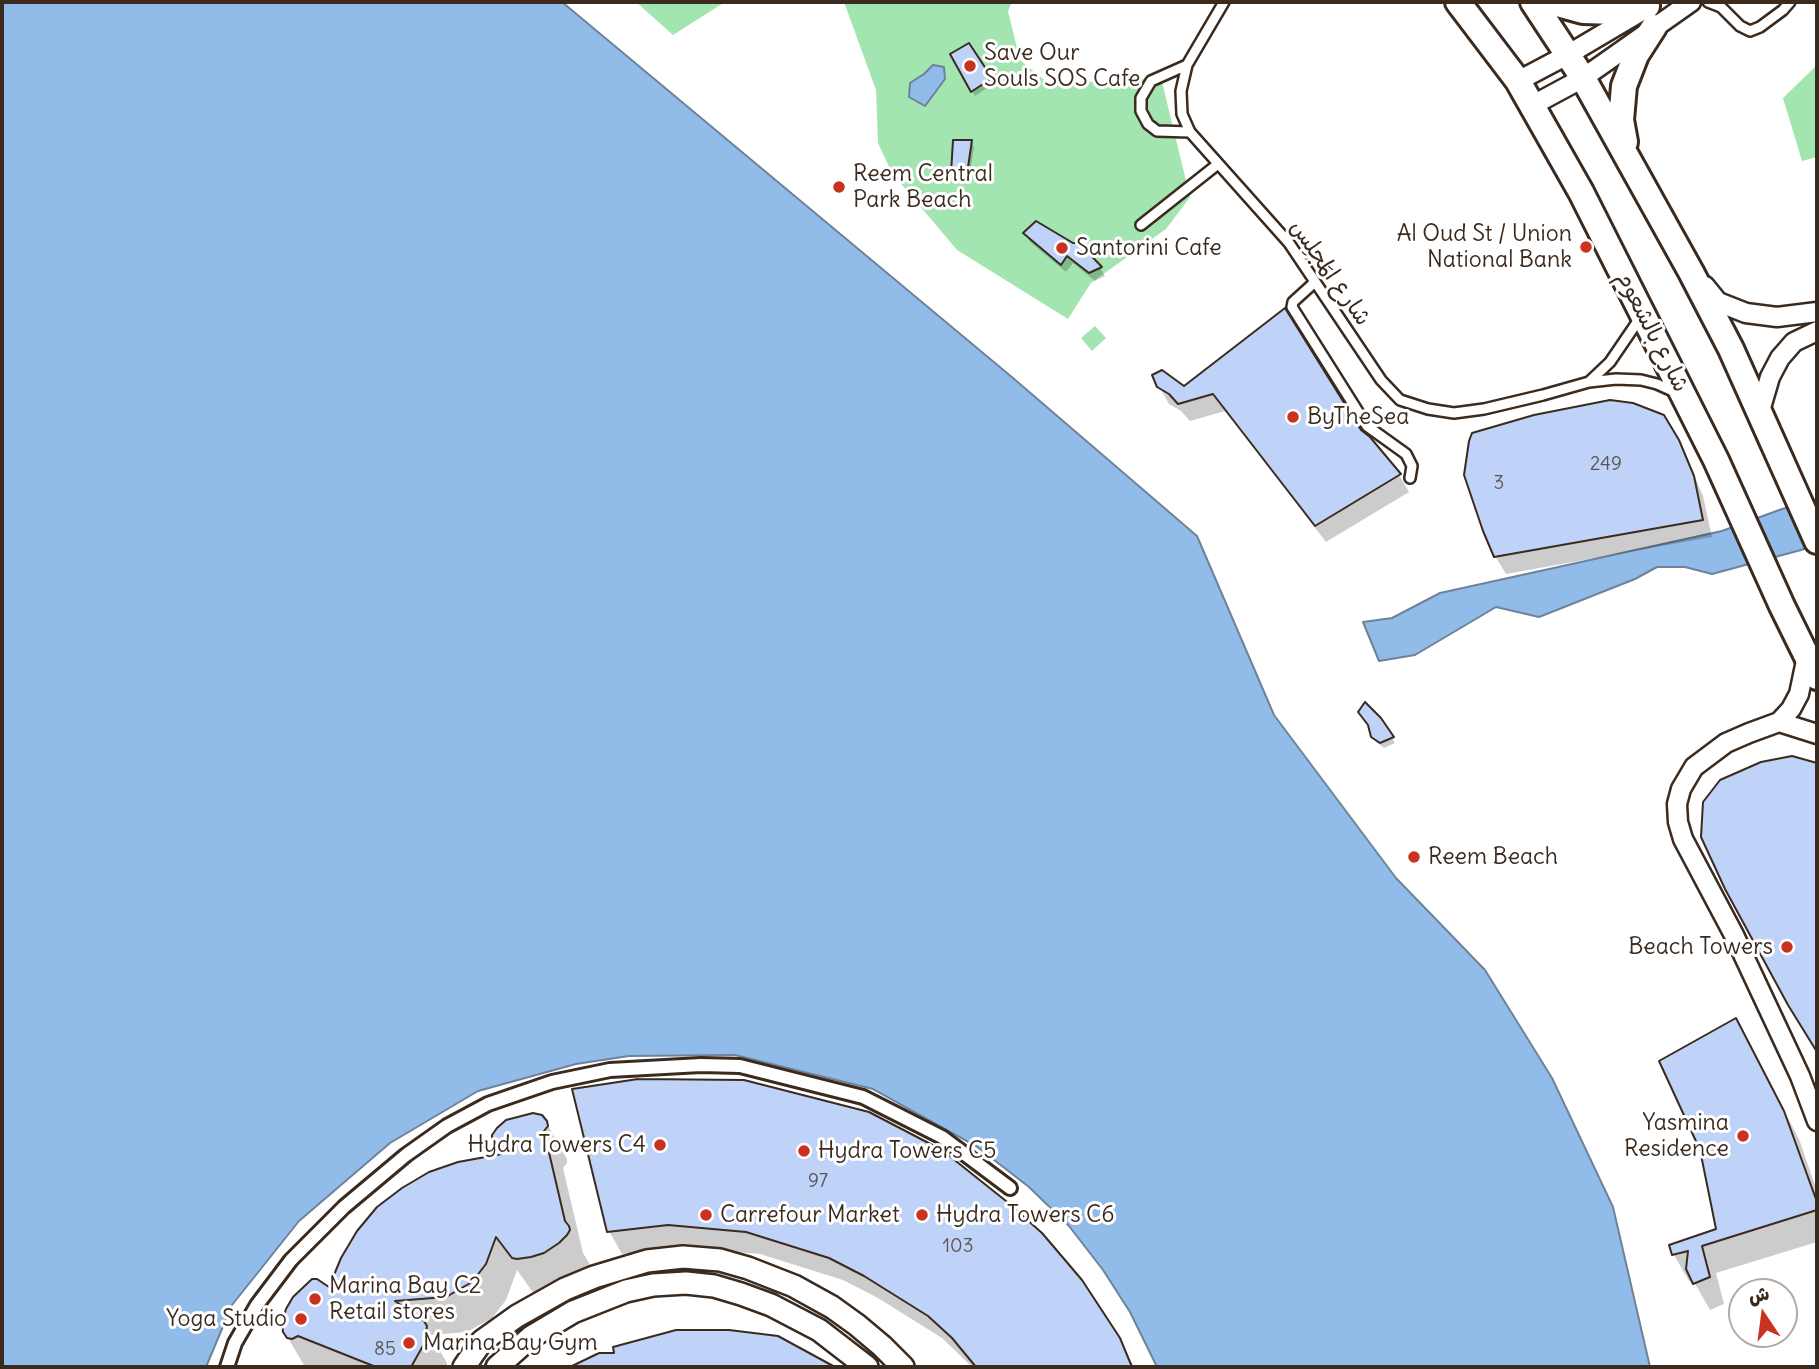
<!DOCTYPE html>
<html>
<head>
<meta charset="utf-8">
<style>
	body { margin:0 }
	#map { position:relative; width:1819px; height:1369px; overflow:hidden; background:#fff; font-family:Delius,"Playpen Sans Arabic",sans-serif }
	canvas { display:block }
	.frame { position:absolute; inset:0; border:4px solid #3b2a1e; pointer-events:none }
	.north { position:absolute; left:1728px; top:1278px; width:70px; height:70px; box-sizing:border-box; background:#fff; border:2px solid #b1aaa5; border-radius:50%; rotate:347deg; font-size:19px; font-weight:700; line-height:28px; text-align:center; color:#3b2a1e }
	.north::after { content:''; display:block; margin:auto; width:24px; height:32px; background:#c8321e; clip-path:polygon(50% 0,100% 100%,50% 72%,0 100%) }
</style>
</head>
<body>
<div id="map">
<canvas width="1819" height="1369"></canvas>
<div class="frame"></div>
<div class="north">ش</div>
</div>
<script>
const ctx = document.querySelector('canvas').getContext('2d');
ctx.lineJoin = 'round';
function paint(path, color) { ctx.fillStyle = color; ctx.fill(path, 'evenodd'); }
const toPath = rows => new Path2D(rows.map(r => 'M' + r).join(''));
function trace(path, color, width, dash) { ctx.strokeStyle = color; ctx.lineWidth = width; ctx.lineCap = dash ? 'butt' : 'round'; ctx.setLineDash(dash || []); ctx.stroke(path); }
function label(font, color, halo, rows, align = 'center') {
  ctx.font = font + ' Delius,"Playpen Sans Arabic",sans-serif'; ctx.lineWidth = 6; ctx.setLineDash([]); ctx.textBaseline = 'middle'; ctx.strokeStyle = halo; ctx.fillStyle = color; for (const [text, x, y, turn = 0] of rows) {
    ctx.save(); ctx.translate(x, y); ctx.rotate((+turn || 0) * Math.PI / 180); ctx.textAlign = isNaN(turn) ? turn : align; if (halo) ctx.strokeText(text, 0, 0); ctx.fillText(text, 0, 0); ctx.restore();
  }
}
const green = toPath([
	[636,2,725,2,673,35],
	[844,2,1012,2,1008,11,1020,60,1049,84,1161,78,1190,197,1166,229,1091,283,1068,319,957,250,892,173,878,143,876,90],
	[1817,65,1817,157,1802,161,1783,98],
	[1095,326,1106,338,1092,351,1081,338]
]);
const water = toPath([
	[2,2,562,2,1013,378,1197,536,1274,715,1396,878,1485,970,1552,1078,1613,1207,1650,1367,1157,1367,1130,1312,1103,1270,1069,1226,1029,1187,976,1146,873,1089,735,1055,629,1056,576,1064,478,1091,390,1143,299,1221,232,1305,206,1367,2,1367,2,2],
	[933,65,944,67,945,79,925,106,909,97,910,83,924,74,933,65],
	[1817,500,1817,544,1801,550,1712,574,1685,567,1657,567,1635,579,1539,617,1496,607,1415,655,1379,661,1363,622,1392,618,1440,593,1722,531,1782,509,1817,500]
]);
const shadow = toPath([
	[1657,2,1639,38,1601,19],
	[968,46,993,84,975,96,952,55],
	[971,141,974,147,969,179,956,178,953,172],
	[1025,233,1079,244,1100,268,1105,276,1095,281,1073,263,1066,272,1030,242],
	[1285,310,1360,431,1369,438,1399,475,1409,492,1326,542,1225,411,1190,421,1181,411,1169,404,1159,386,1184,388],
	[1678,441,1688,460,1703,496,1712,537,1506,574,1495,556],
	[1380,719,1395,743,1384,748,1376,742,1372,736],
	[1792,758,1817,765,1817,1049,1814,1044],
	[1736,1020,1799,1139,1817,1191,1817,1242,1716,1273,1724,1304,1710,1310,1693,1280,1689,1281,1674,1255,1671,1246,1718,1230],
	[574,1090,1119,1339,1134,1367,972,1367,942,1338,878,1298,843,1280,760,1254,682,1248,622,1254,609,1231],
	[546,1122,567,1159,567,1163,563,1168,583,1253,589,1263,590,1267,587,1271,539,1295,534,1294,517,1270,506,1300,492,1318,467,1332,431,1335,447,1363,447,1367,305,1367,284,1331,330,1289,502,1156,494,1140],
	[599,1354,823,1363,828,1367,574,1367]
]);
const building = toPath([
	[969,43,992,78,971,92,950,54,969,43],
	[953,140,972,140,967,174,951,173,953,140],
	[1036,221,1073,243,1079,243,1102,267,1089,273,1067,256,1061,265,1023,233,1036,221],
	[1285,308,1361,430,1370,437,1401,474,1315,526,1213,394,1178,404,1169,394,1157,387,1152,375,1162,370,1184,386,1285,308],
	[1610,400,1633,403,1664,415,1679,440,1694,476,1703,520,1494,557,1483,531,1464,475,1469,441,1472,433,1534,415,1610,400],
	[1365,702,1381,718,1394,737,1380,743,1371,737,1368,725,1358,712,1365,702],
	[1792,756,1817,763,1817,1052,1788,1005,1725,889,1701,837,1703,802,1720,780,1761,762,1792,756],
	[1736,1018,1784,1111,1817,1202,1817,1210,1702,1246,1710,1277,1693,1284,1686,1269,1688,1251,1672,1255,1669,1245,1716,1229,1700,1150,1659,1061,1736,1018],
	[638,1079,744,1080,869,1112,942,1150,1006,1201,1042,1233,1082,1280,1120,1338,1132,1367,976,1367,952,1338,928,1316,864,1276,829,1258,746,1232,668,1225,607,1232,572,1089,638,1079],
	[533,1113,542,1115,547,1121,548,1126,544,1131,565,1221,569,1226,570,1230,567,1235,559,1243,544,1253,531,1257,517,1259,512,1258,496,1237,486,1264,472,1282,446,1297,395,1301,424,1321,427,1326,424,1344,411,1367,376,1367,298,1336,292,1339,287,1338,283,1332,282,1322,286,1309,293,1297,312,1279,317,1279,329,1287,341,1258,357,1231,377,1207,402,1188,429,1172,458,1162,502,1154,492,1141,492,1135,497,1128,506,1120,533,1113],
	[676,1330,729,1330,778,1336,835,1367,570,1367,599,1353,614,1353,613,1347,676,1330]
]);
const service = toPath([
	[1224,2,1187,65,1181,91,1182,114,1190,132,1289,243,1381,380,1400,400,1428,409,1454,413,1484,409,1543,395,1589,382,1616,379,1641,380,1657,384,1675,392],
	[1708,2,1721,7,1740,26,1750,31,1760,27,1783,10,1790,2],
	[1187,65,1151,81,1141,98,1141,111,1148,124,1157,131,1190,132],
	[1141,225,1218,164],
	[1315,282,1293,302,1292,307,1367,426,1406,454,1412,466,1410,478],
	[1590,381,1610,362,1640,318]
]);
const pedestrian = toPath([
	[227,1367,235,1343,257,1305,291,1260,344,1207,406,1155,447,1126,488,1104,552,1082,610,1070,701,1065,740,1066,863,1097,942,1137,1010,1188]
]);
const minor = toPath([
	[1518,81,1569,54,1640,12],
	[1533,105,1583,78,1691,2],
	[1705,286,1718,302,1746,313,1777,317,1817,312],
	[1760,411,1770,377,1780,358,1794,342,1817,331],
	[1807,656,1799,694,1791,709,1779,722,1749,733,1726,743,1694,767,1681,789,1677,804,1678,822,1683,839,1734,935,1800,1076,1817,1121],
	[1779,722,1817,734]
]);
const tertiary = toPath([
	[464,1367,482,1341,517,1316,565,1289,594,1277,647,1261,683,1257,720,1260,748,1268,794,1286,832,1307,857,1325,882,1346,903,1367],
	[497,1367,531,1337,573,1312,626,1291,653,1285,686,1283,714,1286,741,1294,771,1305,819,1330,867,1367]
]);
const secondary = toPath([
	[1458,2,1518,81,1581,192,1716,460,1782,606,1817,677],
	[1533,2,1583,78,1691,272,1731,349,1817,541],
	[1550,2,1583,11,1616,12,1647,6],
	[1625,142,1621,120,1624,86,1636,55,1654,27]
]);
const markers = [
	[970,66,7,"#c8321e"],
	[839,187,7,"#c8321e"],
	[1586,247,7,"#c8321e"],
	[1062,248,7,"#c8321e"],
	[1293,417,7,"#c8321e"],
	[1414,857,7,"#c8321e"],
	[1787,947,7,"#c8321e"],
	[1743,1136,7,"#c8321e"],
	[660,1145,7,"#c8321e"],
	[804,1151,7,"#c8321e"],
	[706,1215,7,"#c8321e"],
	[922,1215,7,"#c8321e"],
	[315,1299,7,"#c8321e"],
	[301,1319,7,"#c8321e"],
	[409,1343,7,"#c8321e"]
];
const numberNames = [
	["249",1606,465],
	["3",1499,484],
	["97",818,1182],
	["103",958,1247],
	["85",385,1350]
];
const poiNames = [
	["Save Our",984,53],
	["Souls SOS Cafe",984,79],
	["Reem Central",853,174],
	["Park Beach",853,200],
	["Al Oud St / Union",1572,234,"right"],
	["National Bank",1572,260,"right"],
	["Santorini Cafe",1076,248],
	["ByTheSea",1307,417],
	["Reem Beach",1428,857],
	["Beach Towers",1773,947,"right"],
	["Yasmina",1729,1123,"right"],
	["Residence",1729,1149,"right"],
	["Hydra Towers C4",646,1145,"right"],
	["Hydra Towers C5",818,1151],
	["Carrefour Market",720,1215],
	["Hydra Towers C6",936,1215],
	["Marina Bay C2",329,1286],
	["Retail stores",329,1312],
	["Yoga Studio",287,1319,"right"],
	["Marina Bay Gym",423,1343]
];
const streetNames = [
	["شارع المَجلِس",1330,273,55],
	["شارع بالشعوم",1652,332,63]
];
paint(green, '#a3e5b0');
paint(water, '#91bce9');
trace(water, '#6f8298', 2);
paint(shadow, '#0003');
paint(building, '#bfd2f7');
trace(building, '#3b2a1e', 2);
trace(service, '#3b2a1e', 14);
trace(pedestrian, '#3b2a1e', 18);
trace(minor, '#3b2a1e', 23);
trace(tertiary, '#3b2a1e', 26);
trace(secondary, '#3b2a1e', 30);
trace(service, '#fff', 9);
trace(pedestrian, '#fff', 12);
trace(minor, '#fff', 18);
trace(tertiary, '#fff', 21);
trace(secondary, '#fff', 24);
for (const [x, y, r, color] of markers) { const dot = new Path2D(); dot.arc(x, y, r, 0, 2 * Math.PI); ctx.fillStyle = color; ctx.fill(dot); trace(dot, '#fff', 2.5); }
label('19px', '#5c5454', null, numberNames);
label('23px', '#3b2a1e', '#fff', poiNames, 'left');
label('23px', '#3b2a1e', '#fff', streetNames);
</script>
</body>
</html>
